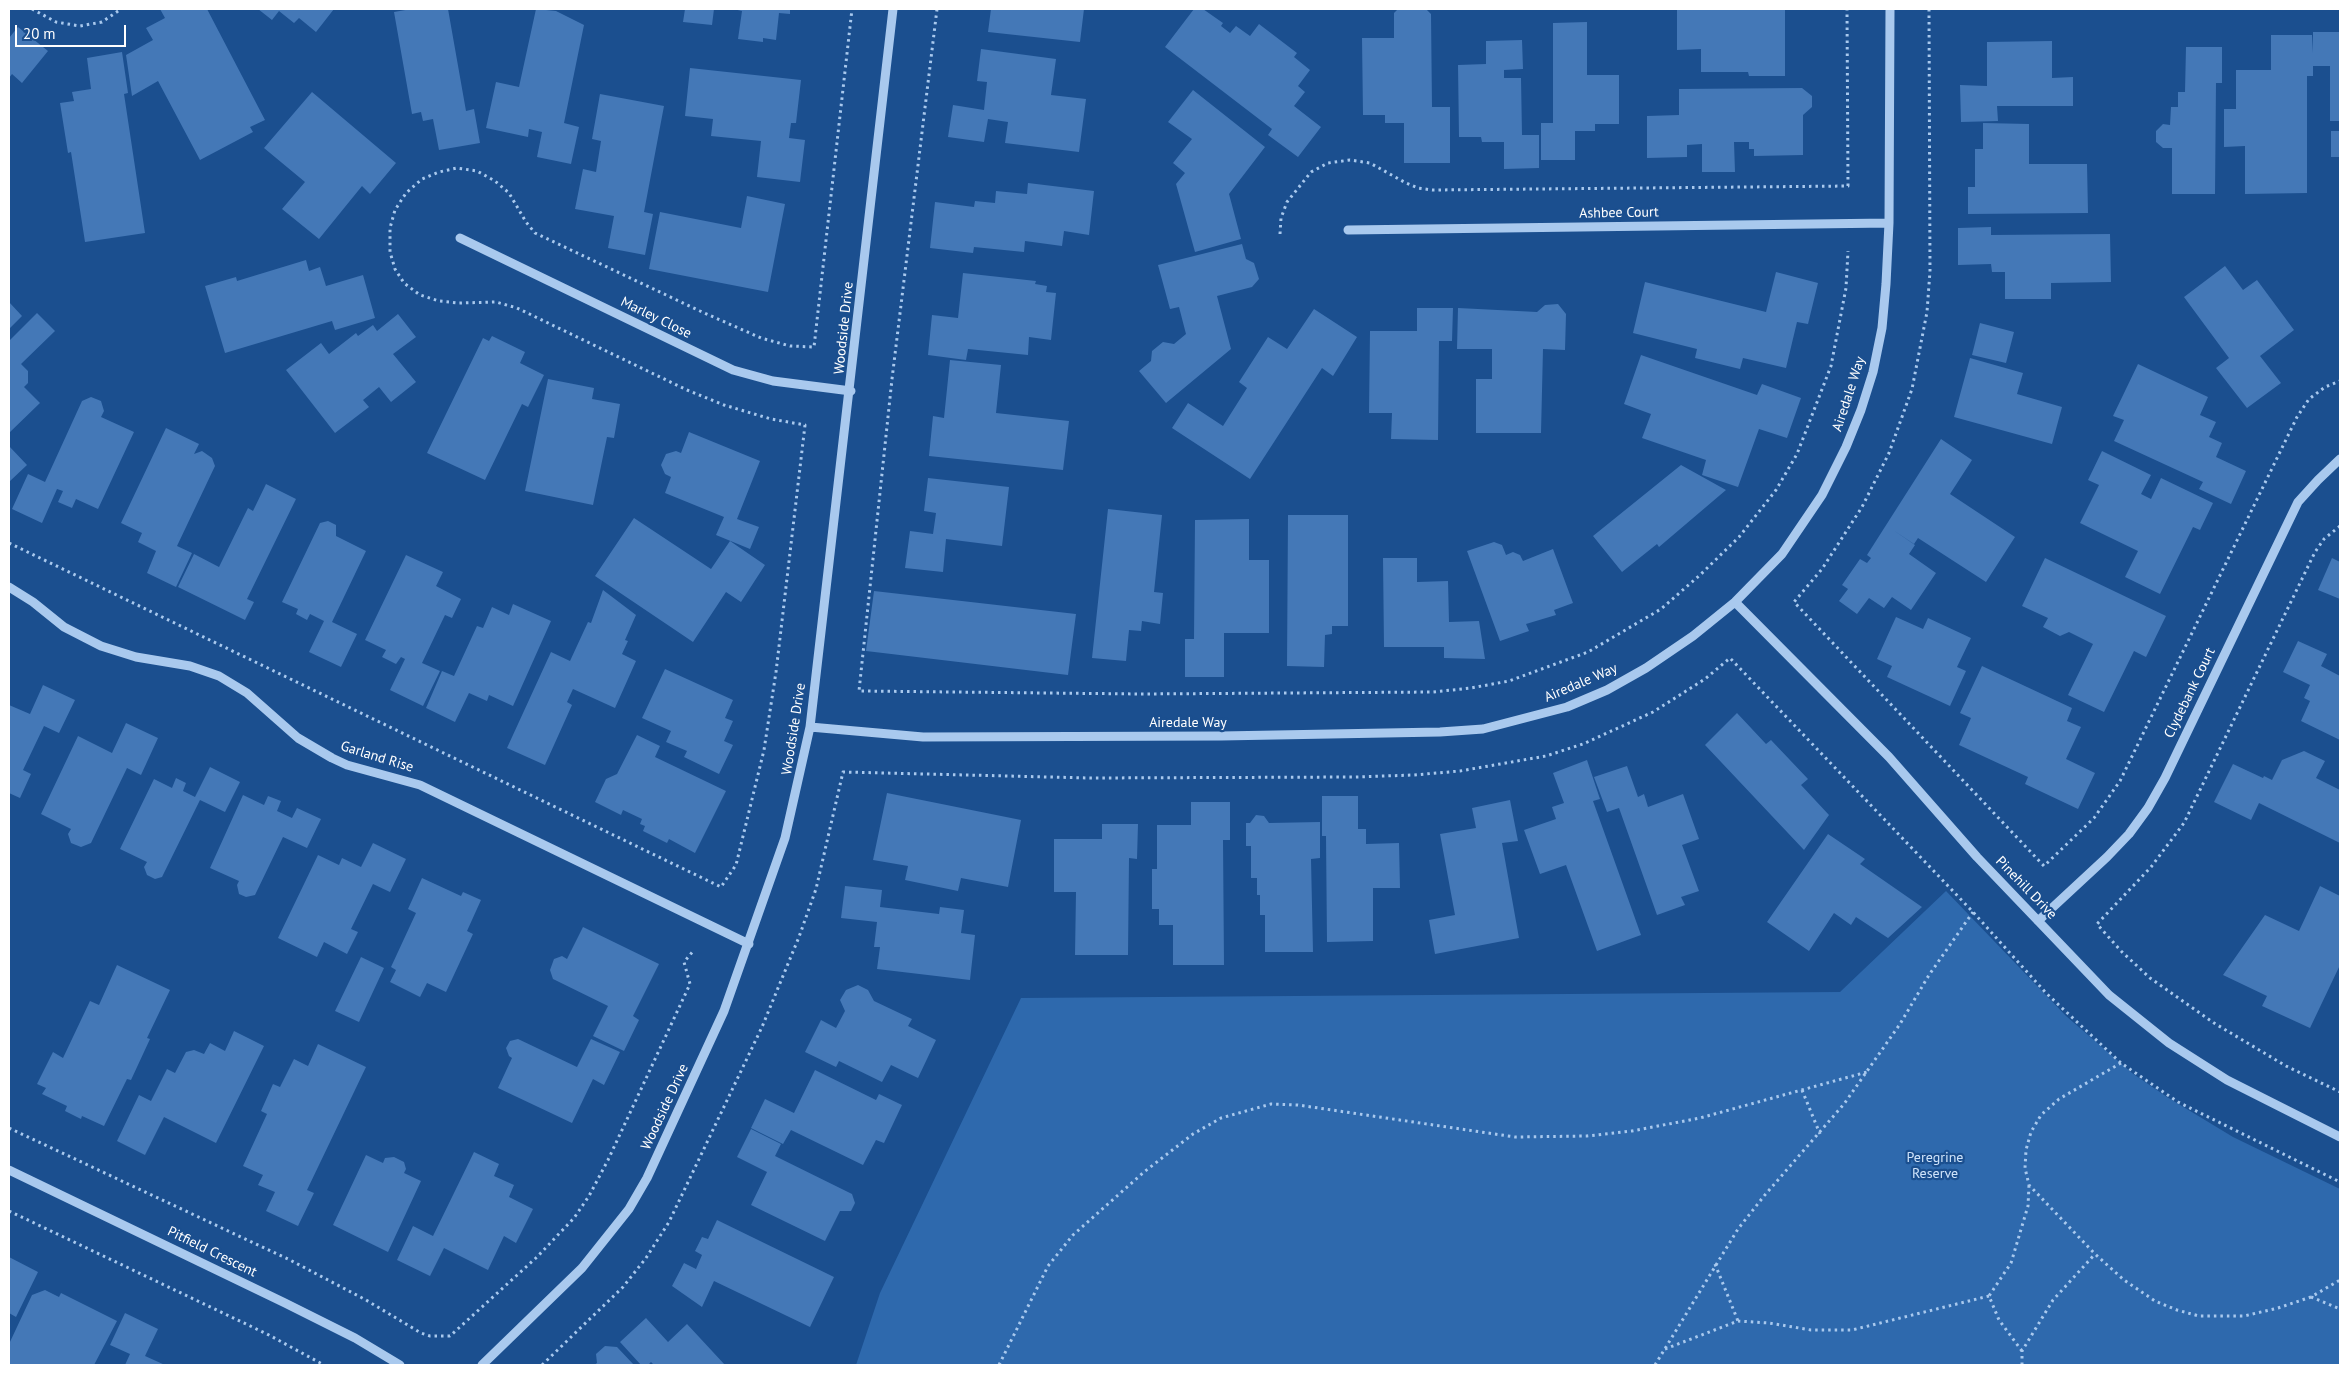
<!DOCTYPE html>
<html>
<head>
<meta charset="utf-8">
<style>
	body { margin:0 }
	#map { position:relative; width:2349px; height:1374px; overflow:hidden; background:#1b4f8f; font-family:"PT Sans",sans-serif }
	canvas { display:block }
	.frame { position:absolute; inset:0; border:10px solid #fff; pointer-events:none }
	.scale { position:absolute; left:15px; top:25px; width:111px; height:22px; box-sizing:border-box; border:2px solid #fff; border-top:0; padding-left:6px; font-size:15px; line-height:18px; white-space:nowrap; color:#fff; -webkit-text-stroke:4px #1b4f8f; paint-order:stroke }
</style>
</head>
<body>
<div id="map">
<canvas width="2349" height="1374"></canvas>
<div class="frame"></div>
<div class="scale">20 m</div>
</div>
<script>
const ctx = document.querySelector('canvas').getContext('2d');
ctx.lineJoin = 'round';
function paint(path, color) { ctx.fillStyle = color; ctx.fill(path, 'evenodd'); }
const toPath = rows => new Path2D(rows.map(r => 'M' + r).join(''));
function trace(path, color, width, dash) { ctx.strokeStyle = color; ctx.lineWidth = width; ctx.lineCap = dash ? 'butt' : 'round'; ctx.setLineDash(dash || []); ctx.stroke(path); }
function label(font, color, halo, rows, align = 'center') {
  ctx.font = font + ' "PT Sans",sans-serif'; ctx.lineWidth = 4.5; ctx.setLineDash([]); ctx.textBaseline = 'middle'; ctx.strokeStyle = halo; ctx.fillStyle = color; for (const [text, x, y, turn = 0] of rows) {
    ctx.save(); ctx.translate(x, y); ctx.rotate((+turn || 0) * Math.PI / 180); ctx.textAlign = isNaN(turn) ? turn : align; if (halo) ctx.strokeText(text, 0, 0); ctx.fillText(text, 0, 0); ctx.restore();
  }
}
const green = toPath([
	[1946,891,2066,1016,2132,1073,2167,1097,2233,1137,2340,1189,2340,1365,856,1365,880,1293,1021,998,1840,992]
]);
const building = toPath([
	[160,9,207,9,265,120,250,127,253,132,200,160,158,81,132,96,126,55,153,40,146,28,165,18],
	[258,9,334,9,316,32,299,18,294,23,279,11,272,20],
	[411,9,448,9,466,111,474,109,480,143,439,150,433,119,423,121,421,112,412,114,394,12],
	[536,9,556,11,584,25,564,123,579,127,571,164,537,157,542,132,529,129,528,137,486,128,496,82,519,87],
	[685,9,714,9,712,25,683,22],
	[733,9,790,9,790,14,779,13,776,40,763,38,763,42,738,39,742,11],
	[991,9,1084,9,1080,42,988,32],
	[1194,9,1203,9,1223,23,1221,26,1230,33,1236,26,1250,36,1259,24,1297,53,1294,57,1310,70,1298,86,1305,92,1294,106,1321,127,1298,157,1268,135,1272,129,1165,47],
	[1398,9,1426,9,1431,14,1432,107,1450,107,1450,163,1404,163,1404,123,1385,123,1385,115,1363,115,1362,38,1394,38,1394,13],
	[1677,9,1785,9,1785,76,1749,76,1748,72,1701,72,1701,49,1677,50],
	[1587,22,1587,75,1619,75,1619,124,1595,124,1595,131,1575,131,1575,160,1541,160,1541,123,1553,123,1553,23],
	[18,27,48,51,22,83,12,74,9,78,9,38],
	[2313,32,2340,32,2340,121,2330,121,2330,66,2313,66,2313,76,2307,76,2307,193,2245,194,2245,146,2224,147,2224,109,2236,109,2236,70,2271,70,2271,35,2312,35,2313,53],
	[1522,40,1523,69,1504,70,1504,78,1521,78,1522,135,1539,135,1539,168,1504,169,1504,142,1482,142,1481,137,1459,137,1458,65,1486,64,1486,41],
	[2052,41,2052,78,2073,77,2073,106,1997,106,1998,121,1961,122,1960,85,1987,86,1987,42],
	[2186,47,2222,47,2222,83,2216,83,2215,194,2172,194,2172,148,2163,148,2156,142,2156,131,2163,124,2170,125,2171,107,2178,107,2178,92,2185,92],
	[981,49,1056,59,1051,95,1086,99,1079,152,1005,143,1008,122,988,119,984,142,948,137,953,105,984,110,987,82,977,81],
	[122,52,128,93,124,94,145,233,85,242,71,152,68,153,60,103,74,101,72,92,91,89,87,58],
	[690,68,801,80,796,123,791,123,789,138,805,140,800,182,757,177,761,141,711,136,713,119,685,116],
	[1802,88,1812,96,1812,107,1803,115,1803,155,1754,156,1754,149,1749,149,1749,142,1734,142,1735,172,1702,172,1702,144,1687,145,1687,157,1647,158,1647,116,1679,115,1679,89],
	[1193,90,1265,147,1229,194,1241,239,1195,252,1176,184,1185,173,1173,163,1192,139,1168,122],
	[312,92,396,163,370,194,362,186,319,239,282,209,305,182,264,148],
	[600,94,664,106,644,212,653,214,645,255,608,248,614,216,575,209,583,169,596,172,601,141,592,139],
	[1983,123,2029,124,2029,164,2087,164,2088,213,1968,214,1968,187,1975,187,1975,149,1983,149],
	[2331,131,2340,131,2340,157,2331,157],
	[1028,183,1094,191,1089,235,1064,231,1062,246,1025,241,1024,252,974,247,973,253,930,248,935,202,974,207,975,201,995,203,996,191,1027,194],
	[747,196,785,204,768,292,649,269,660,212,741,228],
	[1991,227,1991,235,2110,234,2111,282,2051,283,2051,299,2005,299,2005,272,1992,272,1991,264,1958,265,1958,228],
	[1242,244,1246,259,1254,263,1259,279,1252,287,1217,296,1231,349,1166,403,1139,371,1151,361,1152,351,1163,342,1174,344,1186,334,1179,307,1170,309,1158,265],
	[306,260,309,271,320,267,326,286,363,275,375,318,335,330,332,321,225,353,205,286,236,277,237,281],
	[2225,266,2243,290,2257,280,2294,330,2260,356,2281,383,2247,408,2216,368,2229,358,2184,297],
	[1776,272,1818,283,1808,324,1797,322,1786,368,1743,358,1740,369,1695,358,1697,349,1633,333,1645,282,1766,312],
	[963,273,1036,281,1035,284,1047,286,1046,292,1056,293,1051,340,1029,337,1028,355,968,349,966,360,928,355,932,315,958,318],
	[9,302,22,316,9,329],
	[1558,304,1566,314,1565,350,1543,349,1541,433,1476,433,1476,379,1492,379,1492,349,1457,349,1458,308,1537,312,1545,305],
	[1417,308,1453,308,1452,341,1439,341,1438,440,1391,439,1392,413,1369,413,1370,331,1417,331],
	[1314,309,1357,337,1333,376,1322,368,1250,479,1172,428,1188,403,1223,426,1247,388,1239,382,1268,337,1287,349],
	[37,313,55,331,21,364,28,371,28,383,24,387,40,403,9,433,9,341],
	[398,314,416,337,393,354,416,382,391,402,379,387,363,400,369,407,335,433,286,370,321,343,329,354,356,333,358,336,373,325,377,331],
	[1980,323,2014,332,2006,363,1972,355],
	[492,336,525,352,520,363,544,375,528,407,522,404,485,480,427,453,483,338,489,341],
	[1641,355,1757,395,1762,384,1801,398,1787,438,1759,429,1738,487,1702,475,1706,460,1642,438,1651,414,1624,404],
	[1970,358,2023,373,2017,394,2062,407,2052,444,1954,417],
	[950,360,1001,365,996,413,1069,421,1063,470,929,456,933,416,944,418],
	[2138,364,2208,397,2200,415,2216,422,2209,437,2222,443,2216,457,2246,471,2231,504,2199,489,2203,482,2114,441,2124,420,2113,416],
	[548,379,594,388,592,399,620,404,614,438,607,437,593,505,525,491],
	[91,397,101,401,104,411,101,417,134,432,98,509,76,499,72,508,58,502,63,491,57,489,42,523,12,509,28,474,45,482,82,401],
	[166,428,199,444,194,454,202,451,212,458,215,466,177,546,192,553,176,587,147,573,156,551,138,542,142,533,121,523],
	[689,432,760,461,737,519,759,527,750,549,716,535,724,517,665,493,671,477,665,474,661,465,666,454,676,451,681,453],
	[1941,439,1972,460,1950,494,2015,537,1986,582,1918,538,1914,544,1893,530,1915,545,1909,554,1936,573,1911,610,1892,597,1884,608,1869,598,1857,614,1839,601,1848,589,1842,585,1860,559,1867,563,1871,558,1867,555],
	[9,446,27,465,9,482],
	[2102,451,2151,475,2141,494,2151,499,2161,478,2213,503,2200,530,2193,527,2160,594,2125,577,2138,551,2080,523,2099,485,2088,480],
	[1681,465,1726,490,1659,547,1657,544,1622,572,1593,536],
	[928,478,1009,487,1002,546,946,539,943,572,905,568,910,531,933,534,936,513,924,511],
	[266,484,296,499,247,599,254,602,245,620,178,587,194,554,219,567,248,508,253,511],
	[1108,509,1162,515,1154,592,1163,593,1160,624,1142,621,1141,631,1129,630,1126,661,1092,658],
	[1288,515,1348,515,1348,626,1332,626,1332,634,1325,635,1324,667,1287,666],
	[634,518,711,569,730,541,765,565,741,602,726,592,693,642,595,576],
	[1249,519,1249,560,1269,560,1269,633,1224,633,1224,677,1185,677,1185,639,1194,639,1195,520],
	[328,521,336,525,336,536,366,551,332,622,357,634,341,667,309,652,324,621,310,614,307,620,296,614,298,609,282,602,320,523],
	[1494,542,1502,545,1506,555,1513,552,1520,555,1523,561,1553,549,1573,603,1554,610,1556,615,1526,624,1529,631,1500,641,1467,551],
	[406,555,443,572,436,586,461,599,452,618,445,615,422,663,440,671,423,706,390,690,405,659,401,657,396,664,382,657,386,650,365,640],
	[1383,558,1417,558,1417,582,1448,581,1449,622,1479,621,1485,659,1444,658,1444,647,1384,647],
	[2045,558,2166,616,2146,657,2134,651,2104,712,2068,695,2093,644,2069,632,2060,636,2043,627,2048,618,2022,606],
	[2332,558,2340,562,2340,599,2318,590],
	[603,590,636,615,625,640,628,641,622,654,636,661,615,708,573,689,567,702,572,705,545,765,507,748,551,652,570,661,588,622,591,623],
	[874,591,1076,614,1068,675,866,651],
	[513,604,551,621,513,706,489,695,487,701,469,693,455,722,426,708,442,671,454,676,477,626,483,628,492,607,509,615],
	[1896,617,1923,629,1928,618,1971,638,1957,667,1966,671,1950,706,1887,677,1892,666,1877,659],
	[2298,641,2327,654,2321,666,2340,676,2340,740,2301,721,2310,701,2304,698,2310,685,2283,672],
	[1982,666,2072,708,2067,721,2081,727,2066,759,2095,773,2078,809,2025,784,2028,777,1959,745,1971,718,1960,713],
	[665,669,733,700,725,718,733,721,724,741,733,745,719,774,684,757,687,751,666,742,671,731,642,718],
	[43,685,75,700,59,733,44,726,23,770,31,774,20,798,9,793,9,705,30,714],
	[1737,713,1766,744,1771,740,1808,779,1801,785,1829,815,1804,850,1705,745],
	[126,723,158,738,141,775,127,768,91,843,81,847,71,843,68,834,71,829,41,814,78,736,112,753],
	[637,735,660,746,655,757,726,791,695,853,669,839,667,843,643,831,645,826,640,824,642,819,623,810,621,815,595,802,606,779,617,774],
	[2304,751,2325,761,2316,778,2340,790,2340,843,2259,803,2251,820,2214,802,2233,764,2263,778,2264,776,2272,780,2282,760],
	[1587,760,1600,799,1593,801,1641,935,1597,951,1566,865,1540,874,1524,830,1556,819,1552,807,1564,803,1553,773],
	[1627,766,1638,797,1644,794,1648,807,1683,794,1699,839,1682,845,1699,891,1681,897,1685,905,1657,915,1619,808,1607,812,1594,777],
	[210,767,240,782,225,812,200,800,162,877,155,879,147,875,144,867,147,862,120,849,154,779,172,788,176,778,186,783,183,791,195,797],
	[887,793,1021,820,1008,887,961,878,958,891,905,880,908,866,873,860],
	[243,795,264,805,268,796,281,801,277,811,292,818,297,808,321,819,307,848,283,837,255,895,246,897,239,894,237,885,239,881,210,868],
	[1322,796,1358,796,1358,829,1366,829,1366,844,1399,843,1400,888,1373,888,1373,941,1327,942,1326,836,1322,836],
	[1510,800,1518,841,1502,843,1519,938,1435,954,1429,920,1455,915,1440,834,1476,828,1472,808],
	[1191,802,1230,802,1230,840,1223,840,1224,965,1173,965,1173,925,1159,925,1159,909,1152,909,1152,869,1157,869,1157,825,1191,825],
	[1256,815,1264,816,1269,823,1320,822,1320,858,1311,859,1313,952,1265,952,1265,915,1260,915,1260,895,1257,895,1257,878,1251,878,1251,846,1246,846,1246,823,1250,823],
	[1102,824,1138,824,1137,859,1129,858,1128,955,1075,955,1076,892,1054,892,1054,839,1102,839],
	[1828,834,1865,859,1860,864,1922,907,1888,938,1856,917,1851,925,1834,913,1809,951,1767,922],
	[373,843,406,859,390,892,373,884,351,929,358,932,347,954,324,942,317,957,278,938,318,855,339,865,342,858,361,867],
	[422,878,461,896,463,892,481,900,467,931,473,934,446,992,427,983,420,997,390,982,396,970,391,967,416,913,408,909],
	[845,886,882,890,880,907,939,914,940,907,964,910,961,933,975,935,970,980,877,969,880,947,874,947,877,922,841,918],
	[2320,886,2340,896,2340,965,2310,1028,2262,1006,2267,996,2223,975,2265,915,2299,931],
	[583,927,659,964,633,1016,639,1020,624,1051,593,1036,608,1006,553,979,550,970,554,959,562,956,567,959],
	[361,957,384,968,359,1022,335,1011],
	[117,965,170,990,147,1038,150,1039,131,1080,127,1079,104,1126,82,1116,81,1119,65,1111,67,1106,42,1094,46,1088,37,1084,53,1052,63,1058,90,1001,99,1005],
	[858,985,868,990,874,1001,912,1019,908,1026,936,1040,918,1078,891,1065,882,1082,839,1061,836,1067,805,1052,821,1020,836,1028,845,1011,840,1000,846,990],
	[234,1031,264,1046,216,1143,164,1117,145,1155,117,1141,139,1095,151,1101,167,1069,175,1073,186,1052,194,1050,204,1054,210,1043,225,1051],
	[518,1039,577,1067,591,1039,620,1052,604,1085,593,1079,572,1123,498,1088,512,1058,509,1056,506,1048,510,1041],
	[318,1044,366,1067,307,1190,314,1193,298,1226,266,1211,275,1192,258,1185,263,1175,243,1166,267,1114,261,1111,273,1084,280,1087,294,1059,308,1066],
	[815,1070,876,1100,879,1094,902,1105,884,1143,876,1140,863,1165,791,1130,783,1144,751,1128,765,1099,794,1113],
	[751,1129,781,1144,775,1156,852,1194,855,1203,851,1211,840,1211,825,1241,751,1205,767,1172,737,1157],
	[474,1152,499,1164,494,1176,514,1185,509,1197,533,1209,516,1243,504,1236,488,1270,444,1248,430,1276,397,1260,413,1226,433,1236],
	[366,1155,383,1163,385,1158,394,1157,404,1162,406,1169,404,1173,421,1181,388,1252,333,1225],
	[717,1220,834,1277,810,1327,714,1281,702,1307,672,1286,684,1263,696,1269,702,1255,695,1251,702,1237,708,1239],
	[9,1257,38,1272,16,1317,9,1313],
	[45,1290,59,1297,61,1293,117,1321,94,1365,9,1365,9,1344,32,1295],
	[125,1313,158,1329,145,1356,165,1365,125,1365,130,1354,110,1345],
	[646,1318,668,1342,687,1324,725,1365,654,1365,651,1362,648,1365,641,1365,620,1342],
	[605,1346,617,1347,634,1365,594,1365,597,1363,596,1354]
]);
const path = toPath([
	[32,9,56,22,80,26,102,22,121,9],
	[937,9,892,379,859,691,1141,694,1433,692,1471,688,1509,681,1588,652,1661,609,1700,575,1739,537,1776,490,1797,454,1831,366,1846,288,1848,251],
	[1929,9,1930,271,1927,312,1912,389,1889,453,1862,507,1822,569,1794,602,2044,866,2094,818,2120,781,2297,417,2309,399,2325,387,2340,381],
	[1280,234,1281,218,1287,202,1311,172,1328,163,1350,160,1370,163,1406,183,1418,188,1432,190,1848,186,1847,9],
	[2340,526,2324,539,2315,552,2184,823,2151,867,2097,924,2121,951,2150,978,2214,1023,2286,1066,2340,1092],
	[9,543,721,887,736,865,764,750,776,672,805,425,771,419,724,405,687,390,517,308,496,302,459,303,439,301,420,295,404,283,395,269,390,252,390,228,395,210,406,193,422,179,439,172,457,168,477,171,495,181,509,193,526,222,535,233,700,311,761,338,790,346,814,347,852,9],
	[2121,1063,2059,1099,2041,1115,2031,1132,2026,1150,2025,1168,2029,1185,2095,1254,2124,1280,2155,1301,2177,1310,2199,1316,2244,1316,2278,1308,2311,1297,2340,1280],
	[1802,1090,1820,1134],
	[9,1128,290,1260,366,1300,421,1333,430,1336,450,1336,537,1257,574,1218,589,1196,608,1160,690,984,684,962,694,950],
	[9,1211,267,1334,324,1365],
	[1715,1264,1738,1321],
	[2311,1297,2340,1309],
	[1665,1349,1738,1321,1769,1323,1811,1330,1852,1330,1989,1296],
	[2022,1351,1999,1320,1989,1296,2011,1263,2028,1206,2029,1185],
	[542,1365,623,1287,646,1258,669,1222,762,1027,799,937,816,889,843,772,1090,778,1355,777,1414,775,1460,771,1546,756,1583,744,1653,712,1705,679,1730,658,1973,912,2046,993,2121,1063,2178,1102,2340,1182],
	[999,1365,1048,1266,1073,1235,1144,1172,1193,1134,1221,1118,1271,1104,1298,1105,1515,1137,1587,1136,1632,1131,1700,1118,1867,1072],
	[1655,1365,1738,1229,1764,1196,1844,1104,1900,1024,1929,975,1973,912],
	[2022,1365,2022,1351,2053,1300,2095,1254]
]);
const minor = toPath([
	[1348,230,1889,223],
	[460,238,733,370,773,381,851,391],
	[9,587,33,602,64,627,101,646,136,657,190,666,219,676,247,693,298,738,332,758,347,765,420,785,749,944],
	[1735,602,1889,757,1977,857,2109,995,2169,1043,2227,1080,2340,1137],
	[810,727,923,737,1221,736,1440,732,1483,729,1567,707,1607,690,1646,668,1693,636,1735,602,1782,554,1822,495,1846,447,1861,410,1873,372,1882,328,1886,284,1889,223,1890,9],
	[2038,921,2107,857,2129,834,2148,808,2165,778,2298,502,2318,480,2340,459],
	[9,1170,285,1303,355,1338,400,1365],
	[482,1365,582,1268,629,1209,647,1178,724,1011,785,838,810,727,893,9]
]);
const streetNames = [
	["Ashbee Court",1619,213,-1],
	["Marley Close",656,318,26],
	["Woodside Drive",844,328,-84],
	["Airedale Way",1849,394,-72],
	["Airedale Way",1581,683,-23],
	["Clydebank Court",2190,693,-64],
	["Airedale Way",1188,723],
	["Woodside Drive",794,729,-81],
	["Garland Rise",377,757,17],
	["Pinehill Drive",2026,888,46],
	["Woodside Drive",665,1107,-65],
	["Pitfield Crescent",212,1252,26]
];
const parkNames = [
	["Peregrine",1935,1158],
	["Reserve",1935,1174]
];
paint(green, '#2e69ad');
paint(building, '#4478b7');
trace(path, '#a9c9ee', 3, [2.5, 4]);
trace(minor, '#a9c9ee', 9);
label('14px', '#fff', '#1b4f8f', streetNames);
label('14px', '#cfe3fa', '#1b4f8f', parkNames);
</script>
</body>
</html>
